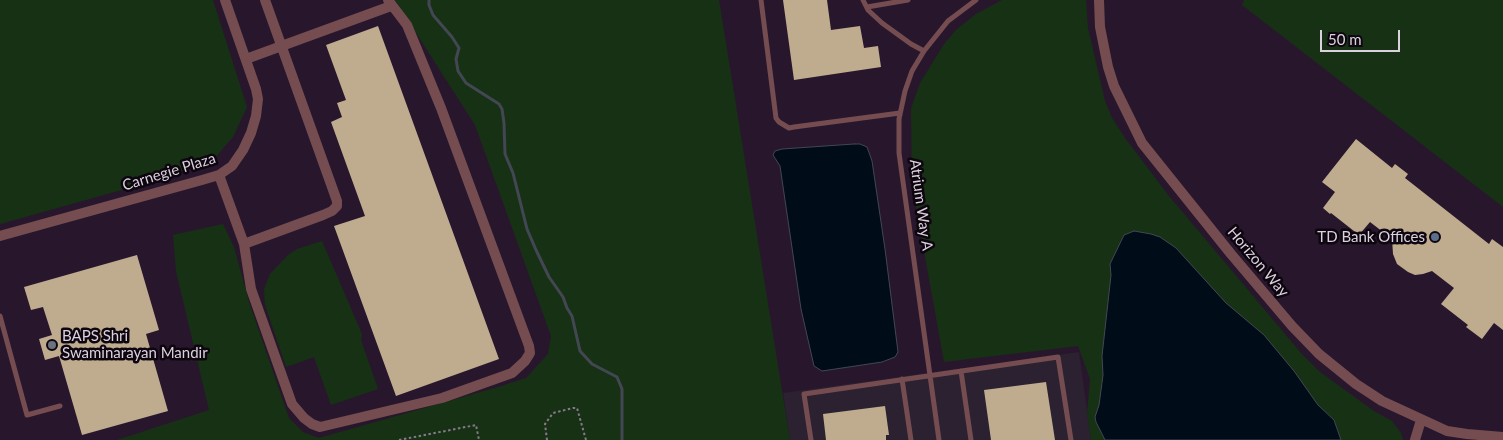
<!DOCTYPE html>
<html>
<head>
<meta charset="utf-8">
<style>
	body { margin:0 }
	#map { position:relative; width:1503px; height:440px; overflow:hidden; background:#28172c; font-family:Lato,sans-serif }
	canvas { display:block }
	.scale { position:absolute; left:1320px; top:30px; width:80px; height:22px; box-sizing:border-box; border:2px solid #dcd1df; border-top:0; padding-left:6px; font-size:15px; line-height:18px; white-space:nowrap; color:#dcd1df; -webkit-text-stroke:4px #0d060f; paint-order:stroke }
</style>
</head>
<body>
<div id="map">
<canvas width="1503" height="440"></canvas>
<div class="scale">50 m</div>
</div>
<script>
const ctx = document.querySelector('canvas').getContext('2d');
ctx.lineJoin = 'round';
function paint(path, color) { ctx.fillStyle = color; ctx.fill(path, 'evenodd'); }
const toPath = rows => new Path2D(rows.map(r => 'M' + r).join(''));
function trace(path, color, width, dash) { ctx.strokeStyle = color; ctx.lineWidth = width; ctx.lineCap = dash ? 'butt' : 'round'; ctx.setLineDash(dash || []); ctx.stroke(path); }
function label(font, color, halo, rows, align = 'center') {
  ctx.font = font + ' Lato,sans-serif'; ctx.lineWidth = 5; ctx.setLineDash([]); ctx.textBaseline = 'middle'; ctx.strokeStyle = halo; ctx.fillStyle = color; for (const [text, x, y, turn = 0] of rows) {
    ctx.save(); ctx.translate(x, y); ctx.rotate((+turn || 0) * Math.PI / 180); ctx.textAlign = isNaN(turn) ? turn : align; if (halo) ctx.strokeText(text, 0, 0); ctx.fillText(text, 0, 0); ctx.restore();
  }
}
const industrial = toPath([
	[1079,352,1091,440,790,440,783,393]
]);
const green = toPath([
	[0,0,213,0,247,107,233,137,213,160,168,177,0,224],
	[395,0,719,0,790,440,117,440,209,410,176,271,173,235,223,224,234,247,249,302,289,418,303,432,319,438,498,387,526,378,548,354,551,336,475,125],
	[1002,0,1086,0,1088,28,1105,101,1112,118,1125,138,1169,196,1301,353,1320,372,1374,411,1392,421,1401,433,1403,440,1091,440,1087,414,1090,379,1078,346,944,362,912,184,911,109,920,83,944,44,956,30,976,14],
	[1244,0,1503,0,1503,207,1242,5],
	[322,241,362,334,361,340,378,389,331,405,314,357,286,367,265,305,264,289,270,274,288,255,297,249]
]);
const water = toPath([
	[854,144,860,144,867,147,872,161,885,249,898,352,895,357,882,362,822,371,814,366,801,309,780,166,773,155,775,151,782,149,854,144],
	[1134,231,1151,234,1160,237,1176,248,1226,303,1264,335,1294,371,1318,405,1334,420,1341,440,1105,440,1096,422,1095,417,1099,405,1103,375,1102,356,1111,275,1110,264,1124,235,1134,231]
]);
const stream = toPath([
	[429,0,429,5,433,15,452,37,459,48,456,59,458,71,466,83,499,104,502,109,504,123,505,154,513,173,527,229,536,250,549,277,563,297,567,308,572,316,580,351,592,364,617,377,622,389,622,440]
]);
const building = toPath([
	[783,0,827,0,831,30,860,26,864,48,878,46,881,67,794,80],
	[378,26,499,359,396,396,334,226,365,216,331,122,342,117,337,103,346,100,326,45],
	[1356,139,1392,168,1395,164,1408,174,1405,178,1489,244,1492,239,1503,247,1503,330,1494,323,1482,339,1466,327,1468,325,1441,304,1454,288,1432,271,1423,274,1415,275,1408,272,1397,264,1393,254,1392,239,1370,222,1359,235,1331,213,1330,214,1323,208,1335,192,1322,182],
	[137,255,159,330,146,334,168,411,82,435,59,356,45,360,39,339,52,335,43,307,31,310,24,287],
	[1046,382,1055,440,991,440,984,390],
	[885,406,889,435,886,435,886,440,826,440,823,414]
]);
const path = toPath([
	[399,440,476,425,479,440],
	[547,440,545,424,553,413,573,408,577,408,586,440]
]);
const service = toPath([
	[761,0,776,118,779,122,789,128,794,127,900,113],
	[863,0,868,10,882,23,911,44,924,51],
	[867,7,908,0],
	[0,316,27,415,60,406],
	[961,371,971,440],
	[902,379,911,440],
	[811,440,804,394,1058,357,1071,440],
	[939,440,899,153,899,119,905,91,912,71,924,51,948,21,976,0]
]);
const minor = toPath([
	[1099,0,1100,27,1108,67,1114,86,1142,143,1231,254,1292,326,1319,354,1356,384,1382,401,1447,431,1467,434,1503,437],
	[246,59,391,6],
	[219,175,244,244,251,289,292,404,304,418,312,424,320,427,442,398,512,373,525,361,530,353,529,346,441,108,407,25,388,0],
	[0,236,202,180,219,175,232,166,243,150,251,133,256,116,258,99,256,89,225,0],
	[244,244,323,215,332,211,337,206,337,201,265,0],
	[1415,440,1421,420]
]);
const markers = [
	[1435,237,5,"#5c6f8a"],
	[52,345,5,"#6b7280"]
];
const streetNames = [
	["Carnegie Plaza",169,172,-17],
	["Atrium Way A",921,205,82],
	["Horizon Way",1258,262,50]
];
const poiNames = [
	["TD Bank Offices",1425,237],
	["BAPS Shri",62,336,"left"],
	["Swaminarayan Mandir",62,353,"left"]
];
paint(industrial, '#2c2130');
paint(green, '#173115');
paint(water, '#000c17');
trace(water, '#424753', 1);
trace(stream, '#424753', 3);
paint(building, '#bfac8f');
trace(path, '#87798a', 2, [2.5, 2.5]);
trace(service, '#754d50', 5);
trace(minor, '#754d50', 10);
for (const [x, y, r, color] of markers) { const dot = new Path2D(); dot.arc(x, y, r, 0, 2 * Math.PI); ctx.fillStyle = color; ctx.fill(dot); trace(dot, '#0d060f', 2); }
label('15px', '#dcd1df', '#0d060f', streetNames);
label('15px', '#dcd1df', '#0d060f', poiNames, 'right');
</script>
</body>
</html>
